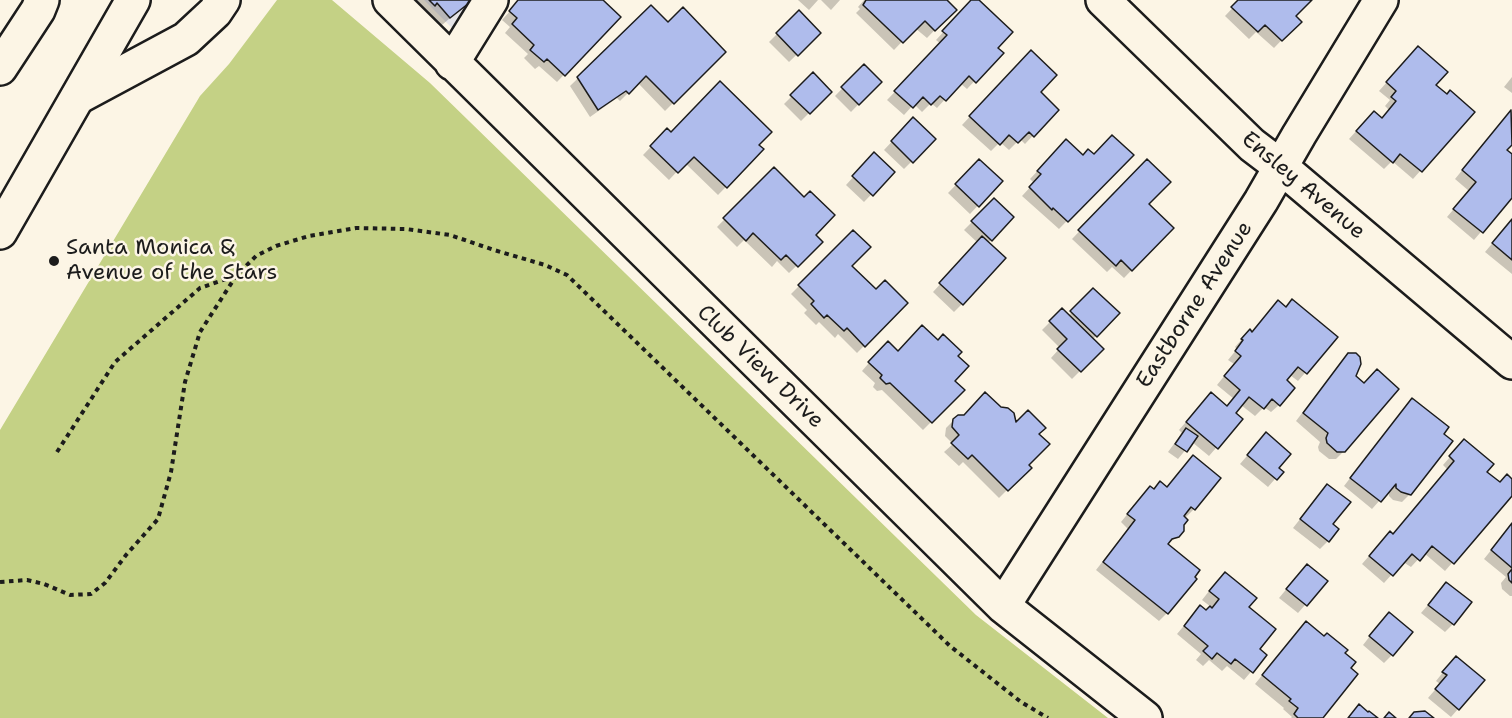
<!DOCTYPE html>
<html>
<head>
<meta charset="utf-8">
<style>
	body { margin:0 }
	canvas { display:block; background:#fcf5e5 }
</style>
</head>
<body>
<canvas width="1512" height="718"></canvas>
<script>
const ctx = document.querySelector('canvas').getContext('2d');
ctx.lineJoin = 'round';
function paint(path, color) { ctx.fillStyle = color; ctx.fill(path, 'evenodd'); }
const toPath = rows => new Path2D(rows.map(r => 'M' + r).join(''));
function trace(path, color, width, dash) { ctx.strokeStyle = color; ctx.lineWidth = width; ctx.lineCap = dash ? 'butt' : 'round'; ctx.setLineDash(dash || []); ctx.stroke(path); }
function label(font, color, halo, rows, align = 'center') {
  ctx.font = font + ' "Shantell Sans",sans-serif'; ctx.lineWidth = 5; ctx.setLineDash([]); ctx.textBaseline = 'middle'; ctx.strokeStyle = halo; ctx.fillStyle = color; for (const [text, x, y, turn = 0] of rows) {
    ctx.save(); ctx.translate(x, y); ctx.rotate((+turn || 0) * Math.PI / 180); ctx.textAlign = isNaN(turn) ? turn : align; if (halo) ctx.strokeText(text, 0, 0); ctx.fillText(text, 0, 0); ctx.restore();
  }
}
const built = toPath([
	[424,0,478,0,457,33]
]);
const green = toPath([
	[277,0,332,0,430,83,976,615,1108,718,0,718,0,430,200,96,229,64]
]);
const shadow = toPath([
	[400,0,471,0,435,31],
	[520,0,601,0,619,17,557,82,539,66,535,69,524,58,528,54,505,33,510,27,502,20],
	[798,0,818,0,809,10],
	[821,0,840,0,831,10],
	[864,0,945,0,954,10,927,38,915,28,894,50,856,13,860,9,858,7],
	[973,0,977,0,996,48,1001,53,967,89,960,83,937,108,931,103,922,112,914,104,904,115,887,100,941,44,936,40],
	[1240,0,1310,0,1294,16,1299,22,1274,48,1256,32,1249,39,1225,16],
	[651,7,668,24,724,52,665,111,638,83,620,101,617,98,590,117,570,86],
	[799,12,819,33,789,62,769,42],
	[1410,56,1434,85,1473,112,1413,179,1392,161,1384,169,1349,139,1366,120,1381,119,1389,110,1385,106,1390,100,1379,91],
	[1023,60,1038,92,1057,110,1025,144,1020,139,1009,150,1000,142,991,151,962,125],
	[864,66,880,82,851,112,835,96],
	[813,75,830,92,801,121,784,104],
	[1512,77,1512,93,1504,87],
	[1512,112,1512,142,1505,150,1512,156,1512,195,1474,240,1447,217,1469,191,1455,179,1504,119],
	[913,119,934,139,904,169,884,150],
	[667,130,671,134,757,145,762,150,718,195,685,163,669,180,643,155],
	[1058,149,1083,157,1131,155,1059,229,1022,196,1034,183,1030,179],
	[979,161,1001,181,970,214,948,193],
	[1147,161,1147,204,1172,228,1124,278,1112,267,1107,272,1072,239],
	[867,162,893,172,864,202,846,185],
	[774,169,813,235,821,242,789,273,777,261,772,267,744,240,737,247,717,227],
	[994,200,1012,218,988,243,962,304,954,312,933,292,978,243,964,230],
	[1512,220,1512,274,1485,252],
	[853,232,850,266,876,291,906,303,857,353,838,334,835,338,819,322,816,325,804,313,807,310,791,294],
	[1093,290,1118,313,1092,340,1102,349,1072,379,1051,358,1060,348,1042,330,1062,310,1068,316],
	[1270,310,1336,337,1298,381,1290,375,1285,380,1279,405,1271,412,1264,407,1255,416,1241,405,1234,413,1241,419,1209,456,1192,442,1178,459,1168,452,1182,433,1179,430,1203,402,1226,408,1234,399,1217,385,1234,364,1228,360,1237,349,1235,347,1242,339,1251,333],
	[938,341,956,356,953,381,963,390,923,430,882,390,877,391,873,387,875,383,862,371,880,350,898,353],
	[1349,355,1355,376,1344,451,1336,459,1329,459,1319,451,1318,447,1320,442,1296,421,1340,363],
	[1404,408,1410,494,1402,502,1393,500,1389,496,1389,490,1372,509,1344,486],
	[954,420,1015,425,1038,434,1027,465,1030,467,999,498,963,462,959,466,944,452,953,444,945,436,946,428],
	[1259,442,1277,468,1281,472,1268,487,1240,464],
	[1457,449,1499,484,1512,481,1512,494,1445,571,1424,553,1411,567,1403,562,1384,583,1362,564,1382,541,1393,535,1448,470,1443,465],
	[1193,457,1219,478,1194,509,1185,518,1181,533,1167,545,1167,613,1159,621,1096,570,1128,529,1121,522,1142,496,1153,490,1166,489],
	[1320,494,1331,524,1328,541,1320,549,1293,528],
	[1512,524,1512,596,1510,596,1502,589,1501,583,1506,577,1484,559],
	[1299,574,1326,581,1298,613,1279,598],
	[1217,581,1247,607,1258,649,1265,655,1244,680,1227,666,1222,671,1209,660,1203,666,1196,660,1201,654,1177,634,1193,615,1206,612,1211,607,1202,600],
	[1446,584,1453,624,1445,632,1421,613],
	[1381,622,1392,655,1384,663,1363,645],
	[1298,631,1321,718,1291,718,1292,717,1283,709,1284,708,1255,684],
	[1448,666,1458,709,1451,717,1428,698,1440,684,1436,681]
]);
const building = toPath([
	[429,0,473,0,450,18,437,3,435,6,429,0],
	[518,0,603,0,621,17,565,76,547,59,544,62,530,50,534,45,512,24,517,18,509,11,518,0],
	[866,0,947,0,957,10,935,31,925,21,903,43,863,5,866,0],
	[971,0,979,0,1013,32,998,48,1004,53,976,83,969,76,946,101,940,96,931,105,923,97,913,108,894,91,947,35,942,31,971,0],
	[1238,0,1312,0,1296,16,1302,22,1282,41,1265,25,1258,32,1231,7,1238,0],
	[651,5,668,22,683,7,726,52,674,104,646,76,629,94,626,91,598,110,577,77,651,5],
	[799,10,821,33,798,56,776,33,799,10],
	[1418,46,1448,72,1436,85,1447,94,1450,90,1475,112,1422,172,1400,154,1393,163,1356,131,1374,111,1382,118,1396,101,1391,97,1396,91,1386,82,1418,46],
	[1031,50,1057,75,1041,92,1059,110,1034,137,1029,132,1018,143,1009,135,1000,145,969,116,1031,50],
	[864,64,882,82,859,105,841,87,864,64],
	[813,72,832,92,810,114,790,95,813,72],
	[720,81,772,132,759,145,764,149,727,188,694,157,678,173,650,146,667,128,671,132,720,81],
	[1511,110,1512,145,1507,150,1512,154,1512,198,1483,233,1453,209,1476,182,1462,170,1511,110],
	[913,117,936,139,913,163,891,141,913,117],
	[1112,135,1134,155,1068,222,1053,208,1052,210,1029,187,1041,174,1037,171,1066,139,1083,155,1088,149,1094,154,1112,135],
	[874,152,895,172,873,196,852,176,874,152],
	[979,159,1003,181,979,207,955,184,979,159],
	[1147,159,1171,182,1149,204,1174,228,1132,271,1121,260,1116,266,1078,230,1147,159],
	[774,167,804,197,810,191,835,215,816,235,823,242,798,267,786,255,781,260,753,233,746,241,723,218,774,167],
	[994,198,1014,217,992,241,971,221,994,198],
	[1512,219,1512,260,1492,243,1512,219],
	[853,230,871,247,852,266,876,289,885,280,908,303,865,347,847,328,844,331,827,315,824,318,811,304,814,301,798,285,853,230],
	[982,236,1006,258,963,305,939,283,982,236],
	[1093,288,1120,313,1097,337,1070,311,1093,288],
	[1292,299,1338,337,1307,374,1298,367,1287,380,1295,388,1280,406,1272,399,1264,409,1249,397,1236,413,1243,419,1218,449,1186,422,1211,392,1227,406,1240,390,1224,376,1241,356,1235,351,1243,340,1241,339,1250,329,1252,332,1278,300,1286,307,1292,299],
	[1062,308,1104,349,1081,372,1057,349,1067,339,1049,321,1062,308],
	[922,325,938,340,943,334,962,352,958,356,969,366,955,381,965,390,932,423,890,383,886,384,880,378,882,375,868,362,888,341,898,351,922,325],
	[1348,353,1356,353,1360,357,1361,364,1356,376,1364,383,1377,369,1399,389,1345,452,1337,452,1327,443,1326,438,1328,433,1303,413,1348,353],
	[985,392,1001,407,1008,408,1014,413,1016,422,1028,410,1046,428,1039,434,1050,444,1029,465,1032,468,1008,491,972,455,968,459,951,443,959,435,952,427,953,419,958,415,964,415,985,392],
	[1412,398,1449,427,1444,434,1453,441,1411,495,1401,492,1396,488,1396,484,1381,502,1350,478,1412,398],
	[1186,428,1198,436,1187,452,1175,444,1186,428],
	[1266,432,1291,454,1279,468,1284,472,1277,480,1247,455,1266,432],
	[1464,439,1494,464,1487,472,1500,482,1507,474,1512,479,1512,496,1454,564,1432,546,1420,561,1412,554,1393,576,1369,556,1390,531,1393,534,1454,461,1449,456,1464,439],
	[1193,455,1221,478,1195,510,1191,507,1184,516,1188,520,1184,525,1184,531,1179,537,1172,539,1168,544,1200,570,1195,577,1197,579,1168,614,1103,562,1135,520,1127,514,1150,486,1154,489,1160,481,1167,487,1193,455],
	[1327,484,1351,502,1333,524,1339,529,1329,542,1300,519,1327,484],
	[1512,523,1512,568,1491,550,1512,523],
	[1307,564,1328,581,1307,606,1286,589,1307,564],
	[1512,569,1512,583,1509,580,1508,574,1512,569],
	[1225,572,1257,598,1249,607,1276,629,1260,649,1267,655,1253,673,1235,659,1231,664,1217,653,1212,659,1203,651,1208,646,1184,626,1200,605,1206,610,1210,606,1212,608,1219,599,1209,591,1225,572],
	[1446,582,1472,602,1454,625,1428,605,1446,582],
	[1389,612,1413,632,1393,656,1369,636,1389,612],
	[1306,621,1324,636,1327,633,1348,650,1345,653,1356,662,1351,668,1358,674,1323,718,1298,718,1294,714,1298,708,1289,701,1291,699,1262,675,1306,621],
	[1456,656,1485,680,1459,710,1435,689,1447,675,1442,672,1456,656],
	[1359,704,1368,712,1369,711,1378,718,1348,718,1359,704],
	[1425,711,1434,718,1409,718,1414,712,1425,711],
	[1389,712,1396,718,1384,718,1389,712]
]);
const path = toPath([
	[57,452,115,362,200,288,235,276],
	[0,582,27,580,44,584,70,595,91,594,105,583,126,555,158,519,171,472,185,382,200,332,236,276,256,256,276,246,309,236,356,228,406,229,450,235,494,250,545,265,567,275,950,646,1021,702,1048,718]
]);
const minor = toPath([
	[390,0,1003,606,1145,718],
	[1103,0,1252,145,1281,167,1512,362],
	[452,63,491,0],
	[78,97,186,39,215,12,223,0],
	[1003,606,1261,201,1299,135,1381,0]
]);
const major = toPath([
	[0,68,38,10,42,0],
	[0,232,133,0]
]);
const markers = [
	[54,261,6,"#1c1c1c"]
];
const streetNames = [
	["Ensley Avenue",1303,186,40],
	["Eastborne Avenue",1195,305,-57],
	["Club View Drive",760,367,44]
];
const poiNames = [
	["Santa Monica &",66,248],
	["Avenue of the Stars",66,273]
];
paint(built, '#e5e4e7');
paint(green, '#c4d185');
paint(shadow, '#0003');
paint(building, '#afbcec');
trace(building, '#1c1c1c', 1.5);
trace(minor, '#1c1c1c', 38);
trace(major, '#1c1c1c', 38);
trace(path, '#1c1c1c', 4, [4.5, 4.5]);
trace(minor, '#fcf5e5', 33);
trace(major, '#fcf5e5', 33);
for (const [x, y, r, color] of markers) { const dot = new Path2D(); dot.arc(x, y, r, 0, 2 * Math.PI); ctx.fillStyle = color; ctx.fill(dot); trace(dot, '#fcf5e5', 2); }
label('22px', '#1c1c1c', '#fcf5e5', streetNames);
label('22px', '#1c1c1c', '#fcf5e5', poiNames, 'left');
</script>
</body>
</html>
